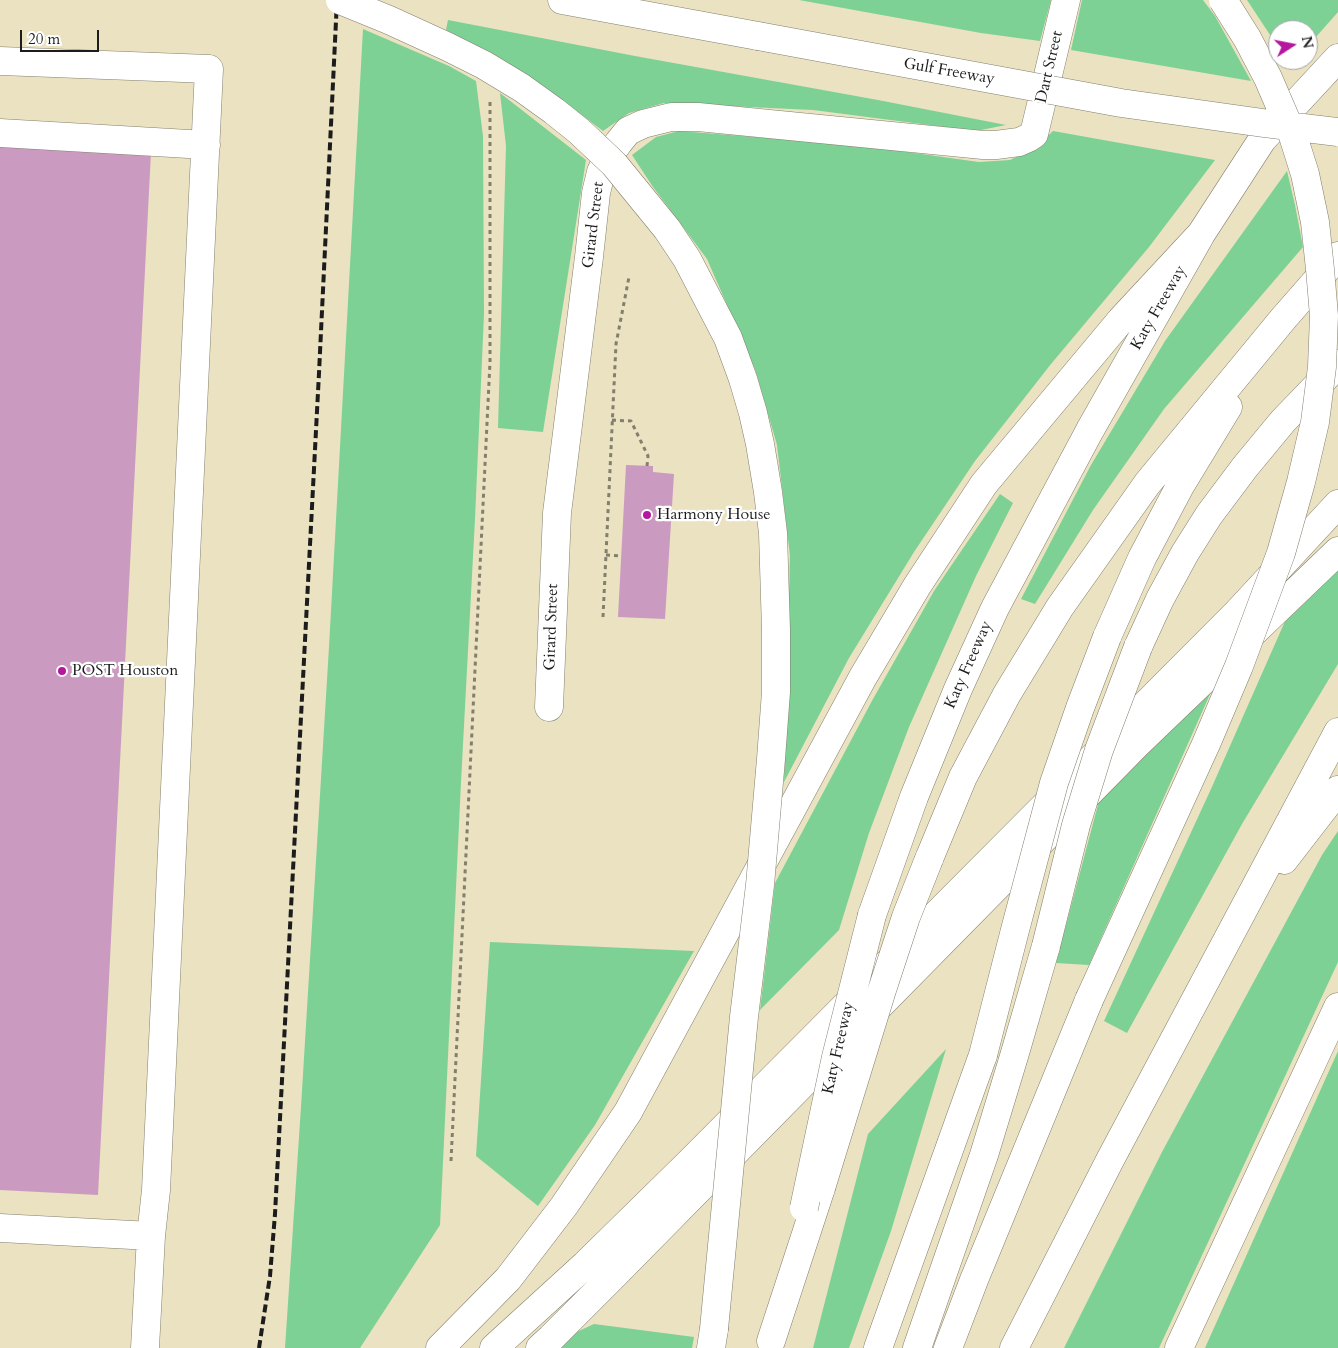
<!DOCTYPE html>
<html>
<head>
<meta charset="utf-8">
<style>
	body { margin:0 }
	#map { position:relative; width:1338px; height:1348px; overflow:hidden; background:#eae2c1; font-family:Cardo,serif }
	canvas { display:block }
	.north { position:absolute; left:1268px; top:20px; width:50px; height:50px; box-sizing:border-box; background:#fff; border:1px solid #a4a4a4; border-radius:50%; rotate:79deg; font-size:14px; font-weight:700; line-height:20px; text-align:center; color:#1c1c1c }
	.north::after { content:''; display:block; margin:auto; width:18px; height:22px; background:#b5179e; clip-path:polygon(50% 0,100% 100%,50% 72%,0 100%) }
	.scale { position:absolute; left:20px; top:30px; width:79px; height:22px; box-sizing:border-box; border:2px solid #1c1c1c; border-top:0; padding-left:6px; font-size:15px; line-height:18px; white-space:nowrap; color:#1c1c1c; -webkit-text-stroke:4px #fff; paint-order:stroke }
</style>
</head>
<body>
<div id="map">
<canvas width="1338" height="1348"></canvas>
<div class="north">N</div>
<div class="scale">20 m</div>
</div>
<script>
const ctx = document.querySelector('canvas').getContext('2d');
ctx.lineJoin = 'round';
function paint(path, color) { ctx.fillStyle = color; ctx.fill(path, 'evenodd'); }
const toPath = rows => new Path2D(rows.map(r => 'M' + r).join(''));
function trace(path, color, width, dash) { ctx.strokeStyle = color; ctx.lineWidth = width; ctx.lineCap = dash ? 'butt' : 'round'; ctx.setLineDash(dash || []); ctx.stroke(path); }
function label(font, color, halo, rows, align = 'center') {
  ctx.font = font + ' Cardo,serif'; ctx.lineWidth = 4.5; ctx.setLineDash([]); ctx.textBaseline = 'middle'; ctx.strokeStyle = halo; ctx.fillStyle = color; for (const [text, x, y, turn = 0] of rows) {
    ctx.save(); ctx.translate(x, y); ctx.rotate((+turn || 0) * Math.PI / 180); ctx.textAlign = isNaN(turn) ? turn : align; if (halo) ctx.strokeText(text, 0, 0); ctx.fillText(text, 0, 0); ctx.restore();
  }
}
const green = toPath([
	[799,0,1051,0,1040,41,981,33],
	[1082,0,1203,0,1215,16,1251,81,1071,50],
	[1247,0,1338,0,1338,12,1308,46,1308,30,1278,30,1278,47],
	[448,20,635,56,878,100,1006,125,976,131,813,110,664,103,629,113,603,131,545,87,504,61,446,30],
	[363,29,449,66,476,81,483,136,484,314,475,519,461,782,440,1225,360,1348,285,1348,301,1107,329,647],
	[500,93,586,160,543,432,498,428,506,146],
	[679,131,857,145,979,162,1010,160,1035,148,1053,131,1215,160,1149,247,1051,364,975,461,914,552,849,658,784,782,790,556,777,445,755,369,707,259,653,187,632,155,656,137],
	[1287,171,1295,205,1303,247,1164,409,1093,510,1035,604,1021,599,1091,465,1165,341],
	[1000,494,1013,503,976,576,909,727,869,833,839,930,760,1010,775,883,873,699,934,591],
	[1338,562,1338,664,1242,824,1127,1033,1104,1021,1211,789,1290,610],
	[1211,692,1089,965,1056,963,1100,797],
	[1338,831,1338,962,1159,1348,1064,1348,1162,1152,1322,855],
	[490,942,694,951,595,1125,538,1206,476,1156],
	[946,1049,891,1231,849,1348,813,1348,868,1134],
	[1338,1051,1338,1348,1205,1348,1264,1216],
	[594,1324,694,1337,692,1348,553,1348,570,1335]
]);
const building = toPath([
	[0,144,151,152,98,1195,0,1190],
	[626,465,653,466,653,472,674,474,665,619,618,617]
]);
const path = toPath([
	[612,420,631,421,648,456,647,466],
	[606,555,621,556],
	[603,617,616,344,629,277],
	[451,1161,490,362,490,100]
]);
const minor = toPath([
	[0,61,209,69,156,1190,151,1236,145,1348],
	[0,133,206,145],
	[549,707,557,513,589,257,596,193,601,172,608,157,619,142,628,131,643,124,671,117,698,117,983,145,996,145,1019,142,1028,138,1034,134,1066,0],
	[0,1228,151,1236]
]);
const highway = toPath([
	[562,0,758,36],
	[1107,637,1142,558,1180,486,1228,407],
	[1138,647,1160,599,1185,553,1209,515,1245,467,1283,421,1338,364],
	[929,859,963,777,1007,694,1060,607,1147,484,1283,319,1338,256],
	[1284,860,1338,790],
	[872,915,914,797,958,689,995,608,1090,430,1201,234,1262,140,1338,58],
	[771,1341,821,1188],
	[440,1348,508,1279,564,1206,628,1112,863,677,917,586,984,484,1121,320,1201,234],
	[494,1348,585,1265,689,1163,1235,615,1338,504],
	[540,1348,551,1338,617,1272,1136,745,1338,551],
	[711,1348,714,1329],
	[878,1348,983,1055],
	[917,1348,984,1155,1015,1053,1046,946],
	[948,1348,974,1280,1089,1000],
	[1014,1348,1110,1160,1338,732],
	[1179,1348,1338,1007]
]);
const rail = toPath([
	[259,1348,270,1276,275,1214,319,373,337,0]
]);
const highwayBridge = toPath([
	[340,0,389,20,448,47,484,65,522,88,554,111,579,131,614,164,667,229,687,259,728,338,743,379,753,413,760,444,768,492,773,533,776,630,776,692,771,759,760,885,744,1017,714,1329],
	[758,36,1121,103,1263,123,1338,132],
	[1046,946,1076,825,1099,750,1138,647],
	[1089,1000,1206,744,1239,666,1281,553,1301,482,1315,422,1322,367,1324,316,1320,269,1315,222,1305,174,1293,136,1268,78,1247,38,1223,0],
	[983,1055,1015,930,1054,783,1080,708,1107,637],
	[821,1188,882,990,906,917,929,859],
	[804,1208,836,1057,872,915]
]);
const markers = [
	[647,515,5,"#b5179e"],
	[62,671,5,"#b5179e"]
];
const streetNames = [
	["Dart Street",1050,67,-77],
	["Gulf Freeway",949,72,10],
	["Girard Street",594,225,-83],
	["Katy Freeway",1159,308,-60],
	["Girard Street",552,627,-88],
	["Katy Freeway",969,665,-66],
	["Katy Freeway",839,1048,-77]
];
const poiNames = [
	["Harmony House",657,515],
	["POST Houston",72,671]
];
paint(green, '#7dd195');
paint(building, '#cb9ac1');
trace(minor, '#837f6e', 29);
trace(highway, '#837f6e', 29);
trace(path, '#837f6e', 3, [4, 4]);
trace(minor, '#fff', 28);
trace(highway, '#fff', 28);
trace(rail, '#1c1c1c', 4, [8, 4]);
trace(highwayBridge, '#837f6e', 29, []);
trace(highwayBridge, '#fff', 28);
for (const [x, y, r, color] of markers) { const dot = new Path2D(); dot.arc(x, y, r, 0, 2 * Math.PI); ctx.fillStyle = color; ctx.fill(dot); trace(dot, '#fff', 2); }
label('16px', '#1c1c1c', '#fff', streetNames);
label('16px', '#1c1c1c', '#fff', poiNames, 'left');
</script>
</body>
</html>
